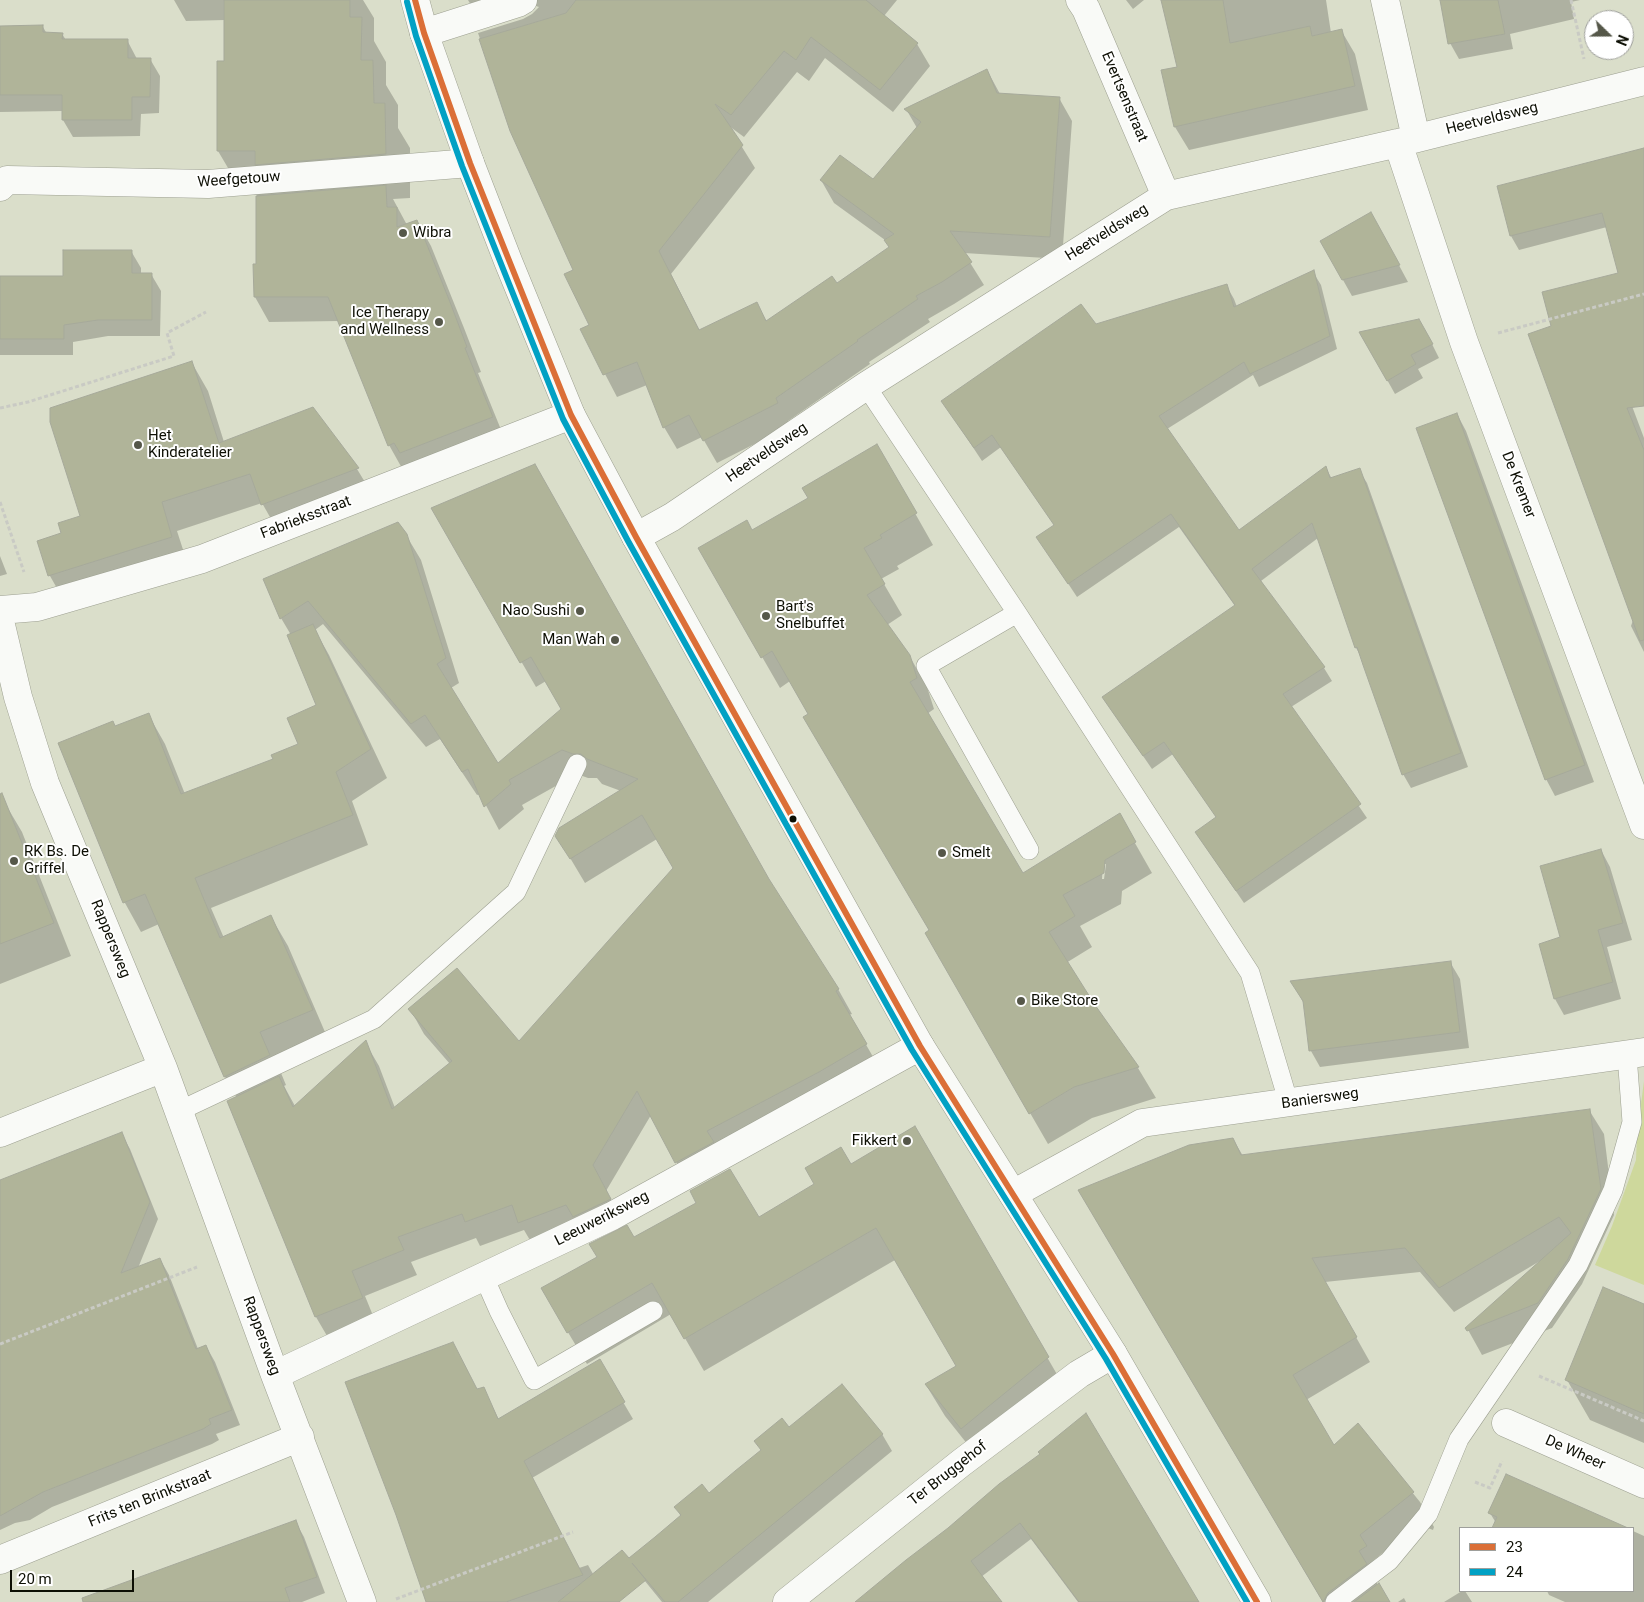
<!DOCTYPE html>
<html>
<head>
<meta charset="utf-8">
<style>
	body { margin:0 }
	#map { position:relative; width:1644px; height:1602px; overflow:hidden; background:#dadeca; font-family:Roboto,sans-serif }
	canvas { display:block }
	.legend { position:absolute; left:1459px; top:1527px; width:175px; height:65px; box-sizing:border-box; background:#fff; border:1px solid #9e9f9b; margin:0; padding:6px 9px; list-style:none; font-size:15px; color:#0d0f04 }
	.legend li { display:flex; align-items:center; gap:10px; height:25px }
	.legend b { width:25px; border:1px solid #9e9f9b }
	.north { position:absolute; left:1584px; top:10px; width:50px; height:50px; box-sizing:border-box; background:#fff; border:1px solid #9e9f9b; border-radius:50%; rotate:112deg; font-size:14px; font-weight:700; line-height:20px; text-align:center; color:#0d0f04 }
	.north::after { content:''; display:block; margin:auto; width:18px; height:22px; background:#555749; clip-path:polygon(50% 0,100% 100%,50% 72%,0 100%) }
	.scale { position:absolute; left:10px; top:1570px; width:124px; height:22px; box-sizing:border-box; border:2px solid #0d0f04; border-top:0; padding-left:6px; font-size:15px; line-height:18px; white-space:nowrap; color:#0d0f04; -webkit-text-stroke:4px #fff; paint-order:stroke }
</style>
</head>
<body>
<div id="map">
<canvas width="1644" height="1602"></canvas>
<ul class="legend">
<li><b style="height:6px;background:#db6f37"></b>23</li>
<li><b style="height:6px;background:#01a1c4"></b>24</li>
</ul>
<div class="north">N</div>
<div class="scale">20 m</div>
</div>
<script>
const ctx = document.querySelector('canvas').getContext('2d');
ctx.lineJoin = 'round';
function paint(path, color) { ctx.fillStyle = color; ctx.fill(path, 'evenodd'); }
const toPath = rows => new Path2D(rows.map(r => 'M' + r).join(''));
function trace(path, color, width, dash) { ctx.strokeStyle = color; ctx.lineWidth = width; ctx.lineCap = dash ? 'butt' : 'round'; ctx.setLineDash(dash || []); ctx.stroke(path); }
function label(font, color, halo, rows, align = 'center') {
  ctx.font = font + ' Roboto,sans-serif'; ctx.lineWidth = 4; ctx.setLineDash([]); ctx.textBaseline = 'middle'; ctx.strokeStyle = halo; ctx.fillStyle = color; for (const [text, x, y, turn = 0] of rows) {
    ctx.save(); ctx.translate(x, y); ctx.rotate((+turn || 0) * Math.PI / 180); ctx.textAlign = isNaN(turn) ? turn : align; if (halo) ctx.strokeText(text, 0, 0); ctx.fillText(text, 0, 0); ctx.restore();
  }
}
const green = toPath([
	[1644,1081,1644,1285,1595,1265,1612,1226,1636,1160,1637,1135]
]);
const shadow = toPath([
	[174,0,363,0,374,18,374,41,386,62,386,85,398,105,398,128,410,148,410,198,393,199,407,225,417,221,431,246,464,328,481,372,478,373,506,442,403,470,389,445,340,321,269,322,255,297,254,265,257,265,257,195,244,195,218,151,218,62,225,62,225,20,186,21],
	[468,0,897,0,884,16,917,44,930,66,893,112,825,58,809,81,797,72,744,137,729,126,755,168,671,274,700,331,756,303,767,322,837,285,890,248,885,240,834,203,821,180,873,181,917,128,906,109,987,70,1000,94,1059,98,1072,121,1062,259,964,253,984,285,954,304,928,319,930,322,869,362,870,364,788,421,790,426,717,463,702,437,677,449,664,427,647,385,617,397,582,330,591,325,574,270,512,131,478,33,523,19,532,14,539,7,536,6,482,24],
	[1126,0,1144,0,1133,9],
	[1163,0,1326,0,1331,33,1341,30,1355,54,1368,110,1189,150,1175,127,1162,71,1178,67],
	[1442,0,1580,0,1571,2,1574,19,1510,34,1513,49,1459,59,1450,43],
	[0,27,43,27,47,34,62,34,66,40,127,40,137,59,150,59,160,76,159,113,141,114,140,136,73,137,63,120,63,111,0,112],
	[1644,149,1644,304,1607,227,1519,250,1511,236],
	[1380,230,1408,282,1352,296,1321,241],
	[131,251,141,268,141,274,151,274,161,291,160,336,108,336,73,342,73,355,0,355,0,277,64,277],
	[1313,272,1321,285,1337,349,1259,387,1253,375,1167,429,1239,532,1326,468,1332,479,1359,470,1367,483,1468,767,1411,788,1403,774,1362,658,1356,648,1318,538,1261,581,1270,595,1324,668,1332,681,1291,707,1367,818,1244,903,1196,833,1217,818,1173,754,1152,769,1103,698,1235,606,1179,527,1077,597,1038,538,1055,526,1001,447,982,461,943,402,1095,326,1226,285,1234,299,1237,307],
	[1361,333,1427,334,1439,358,1418,369,1423,378,1395,394],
	[1530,335,1632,406,1644,438,1644,652,1631,626,1633,620],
	[192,363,208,391,224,442,312,408,357,469,374,497,279,533,262,503,177,531,188,565,66,604,50,576,38,542,62,534,82,516],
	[1457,414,1466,431,1594,782,1555,796,1546,779],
	[877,446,933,545,897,566,899,569,881,579,902,615,887,625,909,655,927,687,934,709,927,714,1023,874,1119,815,1152,873,1122,891,1121,904,1080,926,1092,947,1066,963,1094,1006,1138,1068,1156,1098,1092,1118,1048,1144,926,933,930,931,790,681,780,688,700,549,752,532,809,498],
	[1103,864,1106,864,1104,879,1102,879],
	[433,509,771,884,838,989,852,1014,849,1015,880,1069,690,1187,651,1115,606,1191,624,1223,534,1247,524,1230,480,1246,476,1238,411,1262,417,1275,365,1296,376,1323,330,1341,316,1317,228,1102,237,1098,225,1077,159,924,141,932,125,903,59,744,116,727,148,714,165,744,185,794,274,759,300,745,318,706,291,635,281,618,406,535,421,560,459,683,451,688,498,765,563,710,546,681,536,687],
	[323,624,426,747,440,739,477,795,480,794,499,830,524,809,522,805,577,774,588,778,597,778,602,784,621,791,557,836,585,883,657,839,674,868,519,1043,410,1009,424,1034,450,1064,395,1108,379,1066,365,1042,295,1106,284,1086,286,1085,276,1061,328,1039,288,946,271,917,224,938,211,908,368,845,352,801,387,778,329,655,315,630],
	[0,556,7,574,0,576],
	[3,800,22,832,71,956,0,984,0,801],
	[1601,850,1610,867,1632,940,1607,947,1621,999,1564,1015,1555,999,1562,938],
	[1450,962,1460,979,1469,1048,1320,1067,1311,1051,1304,1004,1292,982],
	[1589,1110,1604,1134,1614,1215,1582,1284,1552,1328,1482,1355,1467,1328,1540,1261,1454,1312,1420,1272,1325,1282,1370,1362,1306,1400,1334,1447,1358,1425,1420,1502,1434,1527,1433,1530,1418,1524,1374,1560,1380,1571,1372,1575,1388,1602,1323,1602,1093,1215,1233,1139,1243,1156],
	[915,1128,1066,1390,980,1460,945,1416,926,1385,958,1367,895,1260,704,1371,671,1314,587,1364,542,1289,634,1239,758,1218],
	[121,1133,130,1149,158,1219,138,1268,160,1259,169,1275,198,1349,206,1346,215,1362,240,1425,216,1434,219,1440,212,1444,52,1507,30,1520,15,1523,0,1530,0,1181],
	[1644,1306,1644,1443,1590,1420,1567,1380],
	[453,1343,478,1391,484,1389,499,1420,599,1361,633,1419,532,1478,579,1568,588,1565,597,1581,605,1602,428,1602],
	[789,1429,882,1434,892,1451,708,1602,662,1602,640,1575,630,1559,681,1517,676,1507,709,1495,762,1451,756,1441],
	[1506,1476,1627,1528,1493,1528,1496,1523,1490,1513],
	[1000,1485,1198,1602,1078,1602,1031,1539,981,1577,1000,1602,857,1602,949,1529],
	[295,1521,304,1537,325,1593,302,1602,91,1602],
	[1633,1531,1644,1536,1644,1602,1565,1602,1549,1595,1547,1591,1633,1591],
	[1462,1591,1465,1591,1472,1602,1444,1602],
	[1404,1598,1406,1602,1398,1602]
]);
const building = toPath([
	[224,0,350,0,350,17,362,17,361,60,373,60,374,103,385,103,386,154,255,165,255,151,217,151,217,61,224,61,224,0],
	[576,0,866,0,918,43,880,90,811,37,796,60,784,51,731,115,715,104,743,145,659,251,699,330,757,302,766,321,832,276,837,283,889,247,884,240,894,234,820,180,840,155,873,179,921,122,904,109,987,69,997,93,1060,97,1050,237,950,231,972,262,942,282,916,296,918,299,857,340,858,341,776,398,778,403,703,441,689,415,663,428,637,362,603,375,580,329,589,325,564,274,573,270,510,131,479,39,566,13,576,0],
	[1161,0,1223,0,1230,43,1310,26,1312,36,1342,29,1355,86,1174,127,1161,70,1177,67,1161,0],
	[1440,0,1498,0,1505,34,1448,44,1440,0],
	[43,25,43,32,63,33,62,39,128,39,128,58,151,58,150,97,132,97,132,120,62,120,62,95,0,95,0,26,43,25],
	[1644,148,1644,406,1627,408,1644,450,1644,640,1640,641,1528,334,1551,326,1542,292,1618,273,1602,213,1510,236,1497,186,1644,148],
	[386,185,387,207,397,207,397,227,417,220,450,302,467,347,465,348,493,417,400,453,394,443,388,446,328,297,254,297,253,264,256,264,256,196,386,185],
	[1371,212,1400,265,1342,280,1320,241,1371,212],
	[63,250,132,250,132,273,152,273,152,320,98,320,64,325,64,339,0,339,0,276,63,276,63,250],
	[1314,270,1330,336,1250,374,1244,362,1159,416,1239,530,1326,466,1330,478,1360,468,1461,753,1402,775,1363,665,1357,647,1355,648,1312,523,1252,569,1325,667,1283,694,1361,804,1236,891,1195,832,1216,817,1164,742,1143,756,1102,697,1235,605,1171,514,1068,584,1036,537,1054,525,992,435,974,448,941,401,1081,304,1096,324,1227,284,1234,307,1314,270],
	[1419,319,1433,344,1411,355,1416,364,1387,381,1359,332,1419,319],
	[192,361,219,443,313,407,359,468,261,505,250,474,162,502,172,537,48,576,37,541,61,533,58,523,80,516,50,422,50,408,192,361],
	[1457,413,1585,765,1545,780,1416,428,1457,413],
	[877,444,917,513,880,535,882,538,864,548,885,584,867,595,910,655,917,678,910,682,1023,873,1120,813,1136,842,1105,860,1104,873,1063,895,1075,916,1049,932,1095,1005,1139,1067,1074,1087,1029,1114,925,933,929,930,803,717,808,714,772,651,761,658,698,548,747,520,752,530,808,498,802,488,877,444],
	[535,464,769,879,839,989,836,991,867,1044,819,1072,707,1131,714,1142,675,1163,637,1091,593,1165,611,1199,573,1217,566,1205,518,1223,512,1205,465,1222,462,1214,398,1237,404,1250,352,1271,363,1298,315,1317,227,1101,279,1076,293,1107,366,1040,392,1109,452,1061,408,1009,457,968,519,1041,673,868,642,815,570,859,555,836,559,828,638,779,587,759,581,754,573,754,562,750,509,780,511,784,484,807,468,769,462,772,425,715,411,724,308,601,280,619,263,579,398,522,407,534,446,658,437,664,498,763,561,709,531,657,520,663,431,508,535,464],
	[313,624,371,749,336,772,353,815,195,878,220,938,271,915,313,1010,260,1032,270,1055,224,1077,145,894,123,903,58,743,113,721,115,726,149,713,181,794,273,759,271,755,298,744,287,718,316,705,287,635,313,624],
	[2,793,54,923,0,944,0,794,2,793],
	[1601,849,1623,923,1598,930,1613,982,1554,999,1539,944,1560,937,1540,866,1601,849],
	[1451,961,1460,1032,1309,1051,1303,1001,1290,981,1451,961],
	[1590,1109,1601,1189,1568,1259,1538,1303,1467,1331,1465,1328,1571,1233,1559,1217,1439,1288,1405,1248,1312,1258,1357,1337,1293,1375,1334,1445,1358,1423,1414,1492,1360,1535,1367,1546,1359,1551,1367,1564,1328,1593,1323,1602,1078,1190,1189,1145,1233,1138,1241,1155,1590,1109],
	[915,1126,1049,1357,961,1429,925,1384,956,1366,876,1228,684,1339,652,1283,567,1333,541,1288,597,1257,589,1244,627,1225,634,1237,696,1203,690,1191,730,1169,759,1217,814,1184,805,1168,841,1147,851,1164,915,1126],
	[122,1132,150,1202,121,1273,160,1258,196,1349,206,1345,232,1410,209,1419,211,1424,203,1429,43,1492,0,1516,0,1180,122,1132],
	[1603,1287,1644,1304,1644,1414,1565,1380,1603,1287],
	[453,1342,477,1389,484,1387,498,1419,600,1359,625,1402,524,1461,583,1575,506,1602,426,1602,396,1515,345,1382,453,1342],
	[842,1384,883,1434,678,1602,665,1602,632,1563,646,1580,619,1602,558,1602,622,1550,629,1558,655,1537,681,1515,674,1507,702,1484,709,1493,735,1471,761,1450,754,1441,782,1418,789,1427,842,1384],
	[1086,1413,1199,1602,1079,1602,1020,1523,971,1561,1002,1602,855,1602,906,1560,948,1528,999,1484,1040,1454,1038,1452,1086,1413],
	[1506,1474,1628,1528,1492,1528,1497,1517,1488,1513,1506,1474],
	[296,1520,317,1577,285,1588,290,1602,83,1602,82,1598,296,1520],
	[1379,1583,1390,1602,1354,1602,1379,1583]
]);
const path = toPath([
	[1571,0,1584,59],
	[1498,333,1644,294],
	[0,408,28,402,174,356,167,333,206,312],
	[0,502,24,572],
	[0,1344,197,1267],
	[1539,1376,1644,1421],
	[1475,1482,1490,1488,1502,1461],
	[396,1599,573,1532]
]);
const lane = toPath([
	[866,386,1017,613,1250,973,1289,1104],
	[1017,613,926,666,1029,850],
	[179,1111,374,1019,516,892,577,764],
	[484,1277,499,1311,534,1380,653,1311],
	[1335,1602,1389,1561,1428,1514,1459,1439,1578,1265,1613,1190,1632,1122,1627,1055]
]);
const street = toPath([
	[1080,0,1086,9,1166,196],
	[1385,0,1416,138],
	[424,33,518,3,523,0],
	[1398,143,1464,342,1644,825],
	[0,187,7,180,208,184,470,163],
	[636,537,672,517,866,386,1166,196,1398,143,1644,81],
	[0,610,37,607,202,559,571,415],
	[0,621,18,697,45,783,163,1068,275,1375,362,1602],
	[0,1133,163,1068],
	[1013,1194,1142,1123,1644,1052],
	[275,1375,612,1216,920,1046],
	[1506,1423,1644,1484],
	[0,1560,300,1437],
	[787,1602,961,1463,1079,1374,1113,1354]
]);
const secondary = toPath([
	[415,0,424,33,470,163,508,261,571,415,636,537,920,1046,1113,1354,1257,1602]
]);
const bus1 = toPath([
	[415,0,424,33,470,163,571,415,636,537,920,1046,1113,1354,1257,1602]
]);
const bus2 = toPath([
	[407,2,416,36,462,166,563,419,628,541,912,1050,1106,1359,1247,1602]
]);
const markers = [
	[403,233,5,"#555749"],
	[439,322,5,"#555749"],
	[138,445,5,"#555749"],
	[580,611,5,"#555749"],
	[766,616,5,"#555749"],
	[615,640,5,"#555749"],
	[793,819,4.5,"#0d0f04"],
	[942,853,5,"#555749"],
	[14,861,5,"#555749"],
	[1021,1001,5,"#555749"],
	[907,1141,5,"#555749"]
];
const streetNames = [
	["Evertsenstraat",1124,97,67],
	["Heetveldsweg",1492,119,-14],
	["Weefgetouw",239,180,-4],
	["Heetveldsweg",1107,233,-32],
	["Heetveldsweg",767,453,-34],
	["De Kremer",1518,485,69],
	["Fabrieksstraat",306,518,-21],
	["Rappersweg",110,939,68],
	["Baniersweg",1320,1099,-8],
	["Leeuweriksweg",602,1219,-27],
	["Rappersweg",261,1336,70],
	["De Wheer",1575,1453,24],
	["Ter Bruggehof",948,1474,-38],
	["Frits ten Brinkstraat",150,1499,-22]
];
const poiNames = [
	["Wibra",413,233],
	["Ice Therapy",429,313,"right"],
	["and Wellness",429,330,"right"],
	["Het",148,436],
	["Kinderatelier",148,453],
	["Bart's",776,607],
	["Snelbuffet",776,624],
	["Nao Sushi",570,611,"right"],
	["Man Wah",605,640,"right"],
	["RK Bs. De",24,852],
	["Griffel",24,869],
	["Smelt",952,853],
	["Bike Store",1031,1001],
	["Fikkert",897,1141,"right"]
];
paint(green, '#ced89c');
paint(shadow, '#0003');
paint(building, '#b0b499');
trace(building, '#a6a99a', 1);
trace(lane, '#9c9f90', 20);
trace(street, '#9c9f90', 29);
trace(secondary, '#9c9f90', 29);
trace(path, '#c9cac4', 3, [4, 2.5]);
trace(lane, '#f9faf7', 19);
trace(street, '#f9faf7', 28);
trace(secondary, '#f9faf7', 28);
trace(bus1, '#db6f37', 6);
trace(bus2, '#01a1c4', 6);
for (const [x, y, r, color] of markers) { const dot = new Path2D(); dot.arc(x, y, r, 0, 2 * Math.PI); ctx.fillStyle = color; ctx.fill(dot); trace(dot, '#fff', 2); }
label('15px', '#0d0f04', '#fff', streetNames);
label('15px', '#0d0f04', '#fff', poiNames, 'left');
</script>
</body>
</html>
